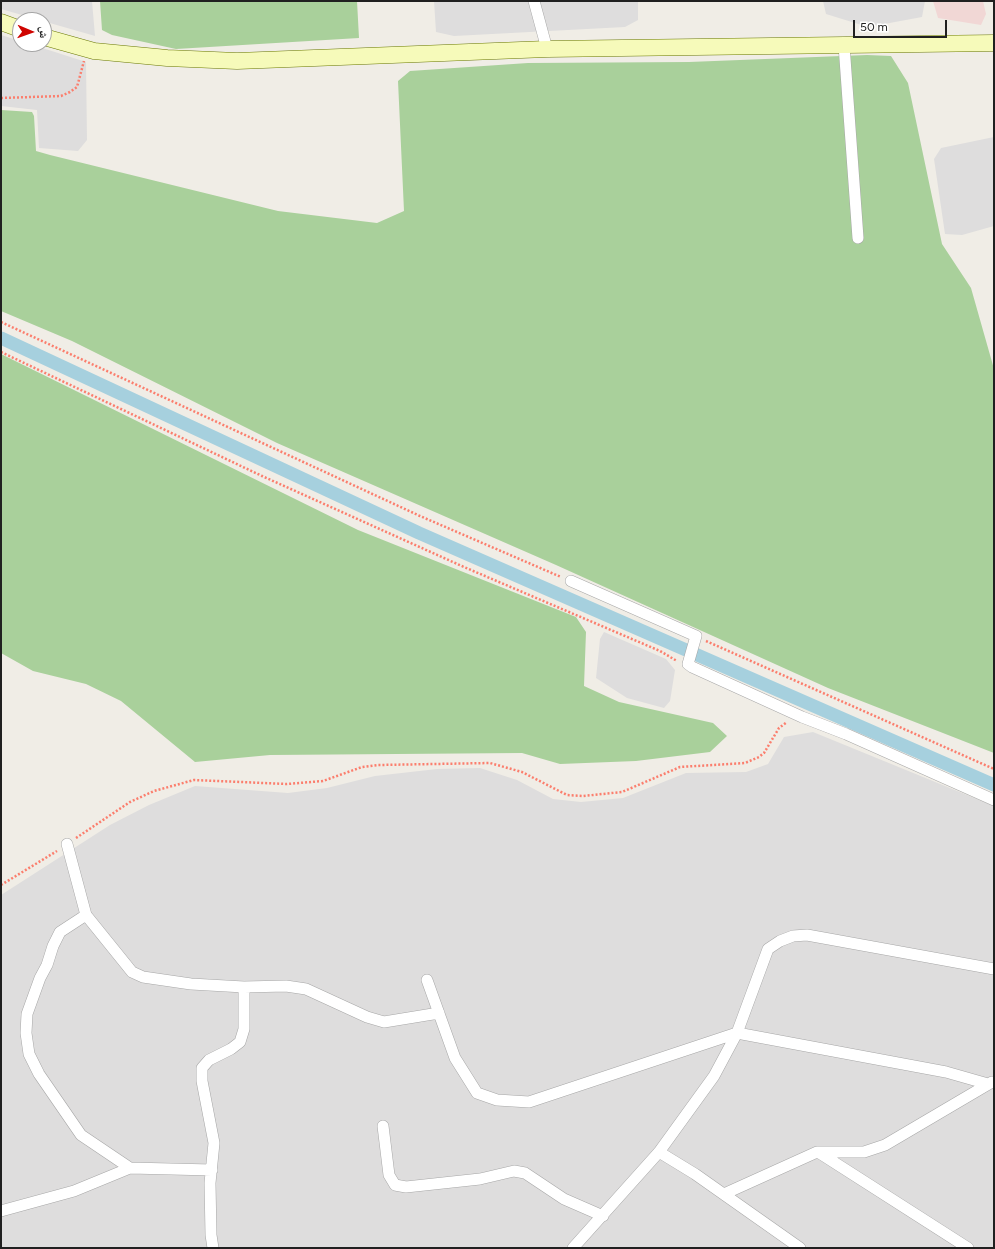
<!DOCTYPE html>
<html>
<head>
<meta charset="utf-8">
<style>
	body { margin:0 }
	#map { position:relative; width:995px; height:1249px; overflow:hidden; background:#f0ede6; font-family:Figtree,"Noto Naskh Arabic",sans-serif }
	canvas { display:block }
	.frame { position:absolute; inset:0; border:2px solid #202020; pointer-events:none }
	.north { position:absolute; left:12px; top:12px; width:40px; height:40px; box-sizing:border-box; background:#fff; border:1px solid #a6a6a6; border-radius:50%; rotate:92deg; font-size:11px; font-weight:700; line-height:16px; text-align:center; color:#202020 }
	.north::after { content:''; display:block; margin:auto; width:14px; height:18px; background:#cf0400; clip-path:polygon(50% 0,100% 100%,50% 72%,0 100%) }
	.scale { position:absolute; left:853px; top:20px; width:94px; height:18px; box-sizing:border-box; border:2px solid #202020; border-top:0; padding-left:5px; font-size:12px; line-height:14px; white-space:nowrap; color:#202020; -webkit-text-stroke:3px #fff; paint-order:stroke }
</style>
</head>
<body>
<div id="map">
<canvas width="995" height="1249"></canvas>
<div class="frame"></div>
<div class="north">ش</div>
<div class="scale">50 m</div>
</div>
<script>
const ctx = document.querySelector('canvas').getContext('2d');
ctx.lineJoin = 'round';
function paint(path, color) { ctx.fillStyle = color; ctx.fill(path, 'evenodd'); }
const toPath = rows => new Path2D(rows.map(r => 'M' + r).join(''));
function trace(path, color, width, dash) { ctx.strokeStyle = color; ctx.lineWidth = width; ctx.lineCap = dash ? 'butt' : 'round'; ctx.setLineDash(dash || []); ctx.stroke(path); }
const residential = toPath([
	[1,1,92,1,95,36,1,9],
	[434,1,638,1,638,20,625,27,454,36,436,32],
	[823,1,925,1,922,17,868,27,826,14],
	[1,35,20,41,20,44,30,44,86,62,87,140,78,151,39,148,37,110,1,106],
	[994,137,994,226,962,235,945,234,934,159,941,148],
	[604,632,666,659,675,670,670,701,664,708,627,698,596,678,600,639],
	[813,732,994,806,994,1248,1,1248,1,895,110,825,149,805,195,786,288,793,327,788,375,776,437,769,480,768,517,780,553,799,581,802,623,798,686,773,746,772,768,764,784,737]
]);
const commercial = toPath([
	[933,1,983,1,986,14,981,25,938,18]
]);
const forest = toPath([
	[100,1,357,1,359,38,176,49,112,35,102,30],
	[867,55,891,56,908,83,942,244,971,288,994,369,994,753,828,688,556,565,277,443,72,341,1,311,1,110,32,112,34,116,36,151,50,155,278,211,377,223,404,211,398,81,410,71,528,63,689,62],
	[1,354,358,530,576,617,586,632,584,686,619,702,713,723,727,736,710,752,636,761,560,764,522,753,270,755,195,762,121,701,86,684,33,671,1,653]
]);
const canal = toPath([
	[1,338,419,533,994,785]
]);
const path = toPath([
	[1,98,61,96,70,92,77,87,84,61],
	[1,322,420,516,561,577],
	[1,352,262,476,464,567,660,651,677,661],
	[706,641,994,769],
	[76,838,130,802,154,791,194,780,287,784,323,781,362,767,378,765,490,763,522,772,567,795,583,796,622,792,680,767,745,763,759,757,764,753,779,728,787,722],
	[1,885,57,851]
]);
const street = toPath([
	[534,1,547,49],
	[844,45,858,238],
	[571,581,696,636,688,664,692,667,802,717,846,734,994,800],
	[67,844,86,915,132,972,143,977,191,984,244,987,286,986,306,989,367,1017,384,1022,439,1013],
	[86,915,60,932,53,946,47,965,40,978,27,1014,26,1033,29,1054,39,1074,81,1135,130,1168],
	[427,980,455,1058,477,1093,497,1100,529,1102,737,1033,946,1072,988,1084],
	[383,1126,389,1175,395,1185,406,1187,480,1179,514,1171,525,1173,564,1199,603,1216],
	[659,1152,695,1174,800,1248],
	[818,1152,968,1248],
	[724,1194,817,1152,864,1152,885,1145,992,1082],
	[1,1211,74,1191,130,1168,212,1170],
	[213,1248,211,1235,210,1183,214,1143,202,1081,202,1068,209,1060,231,1049,240,1042,244,1029,244,987],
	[573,1248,659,1152,714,1076,737,1033,768,949,780,941,793,936,807,935,994,969]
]);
const secondary = toPath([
	[1,22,20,29],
	[44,37,94,51,167,58,237,61,547,49,994,43]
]);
paint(residential, '#dedddd');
paint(commercial, '#f1d7d5');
paint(forest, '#a9d09b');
trace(canal, '#a6d0de', 13);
trace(street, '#a7a7a7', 12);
trace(secondary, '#6a7904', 17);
trace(path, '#fb7e6d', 2.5, [2, 2]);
trace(street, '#fff', 11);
trace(secondary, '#f6faba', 16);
</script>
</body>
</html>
